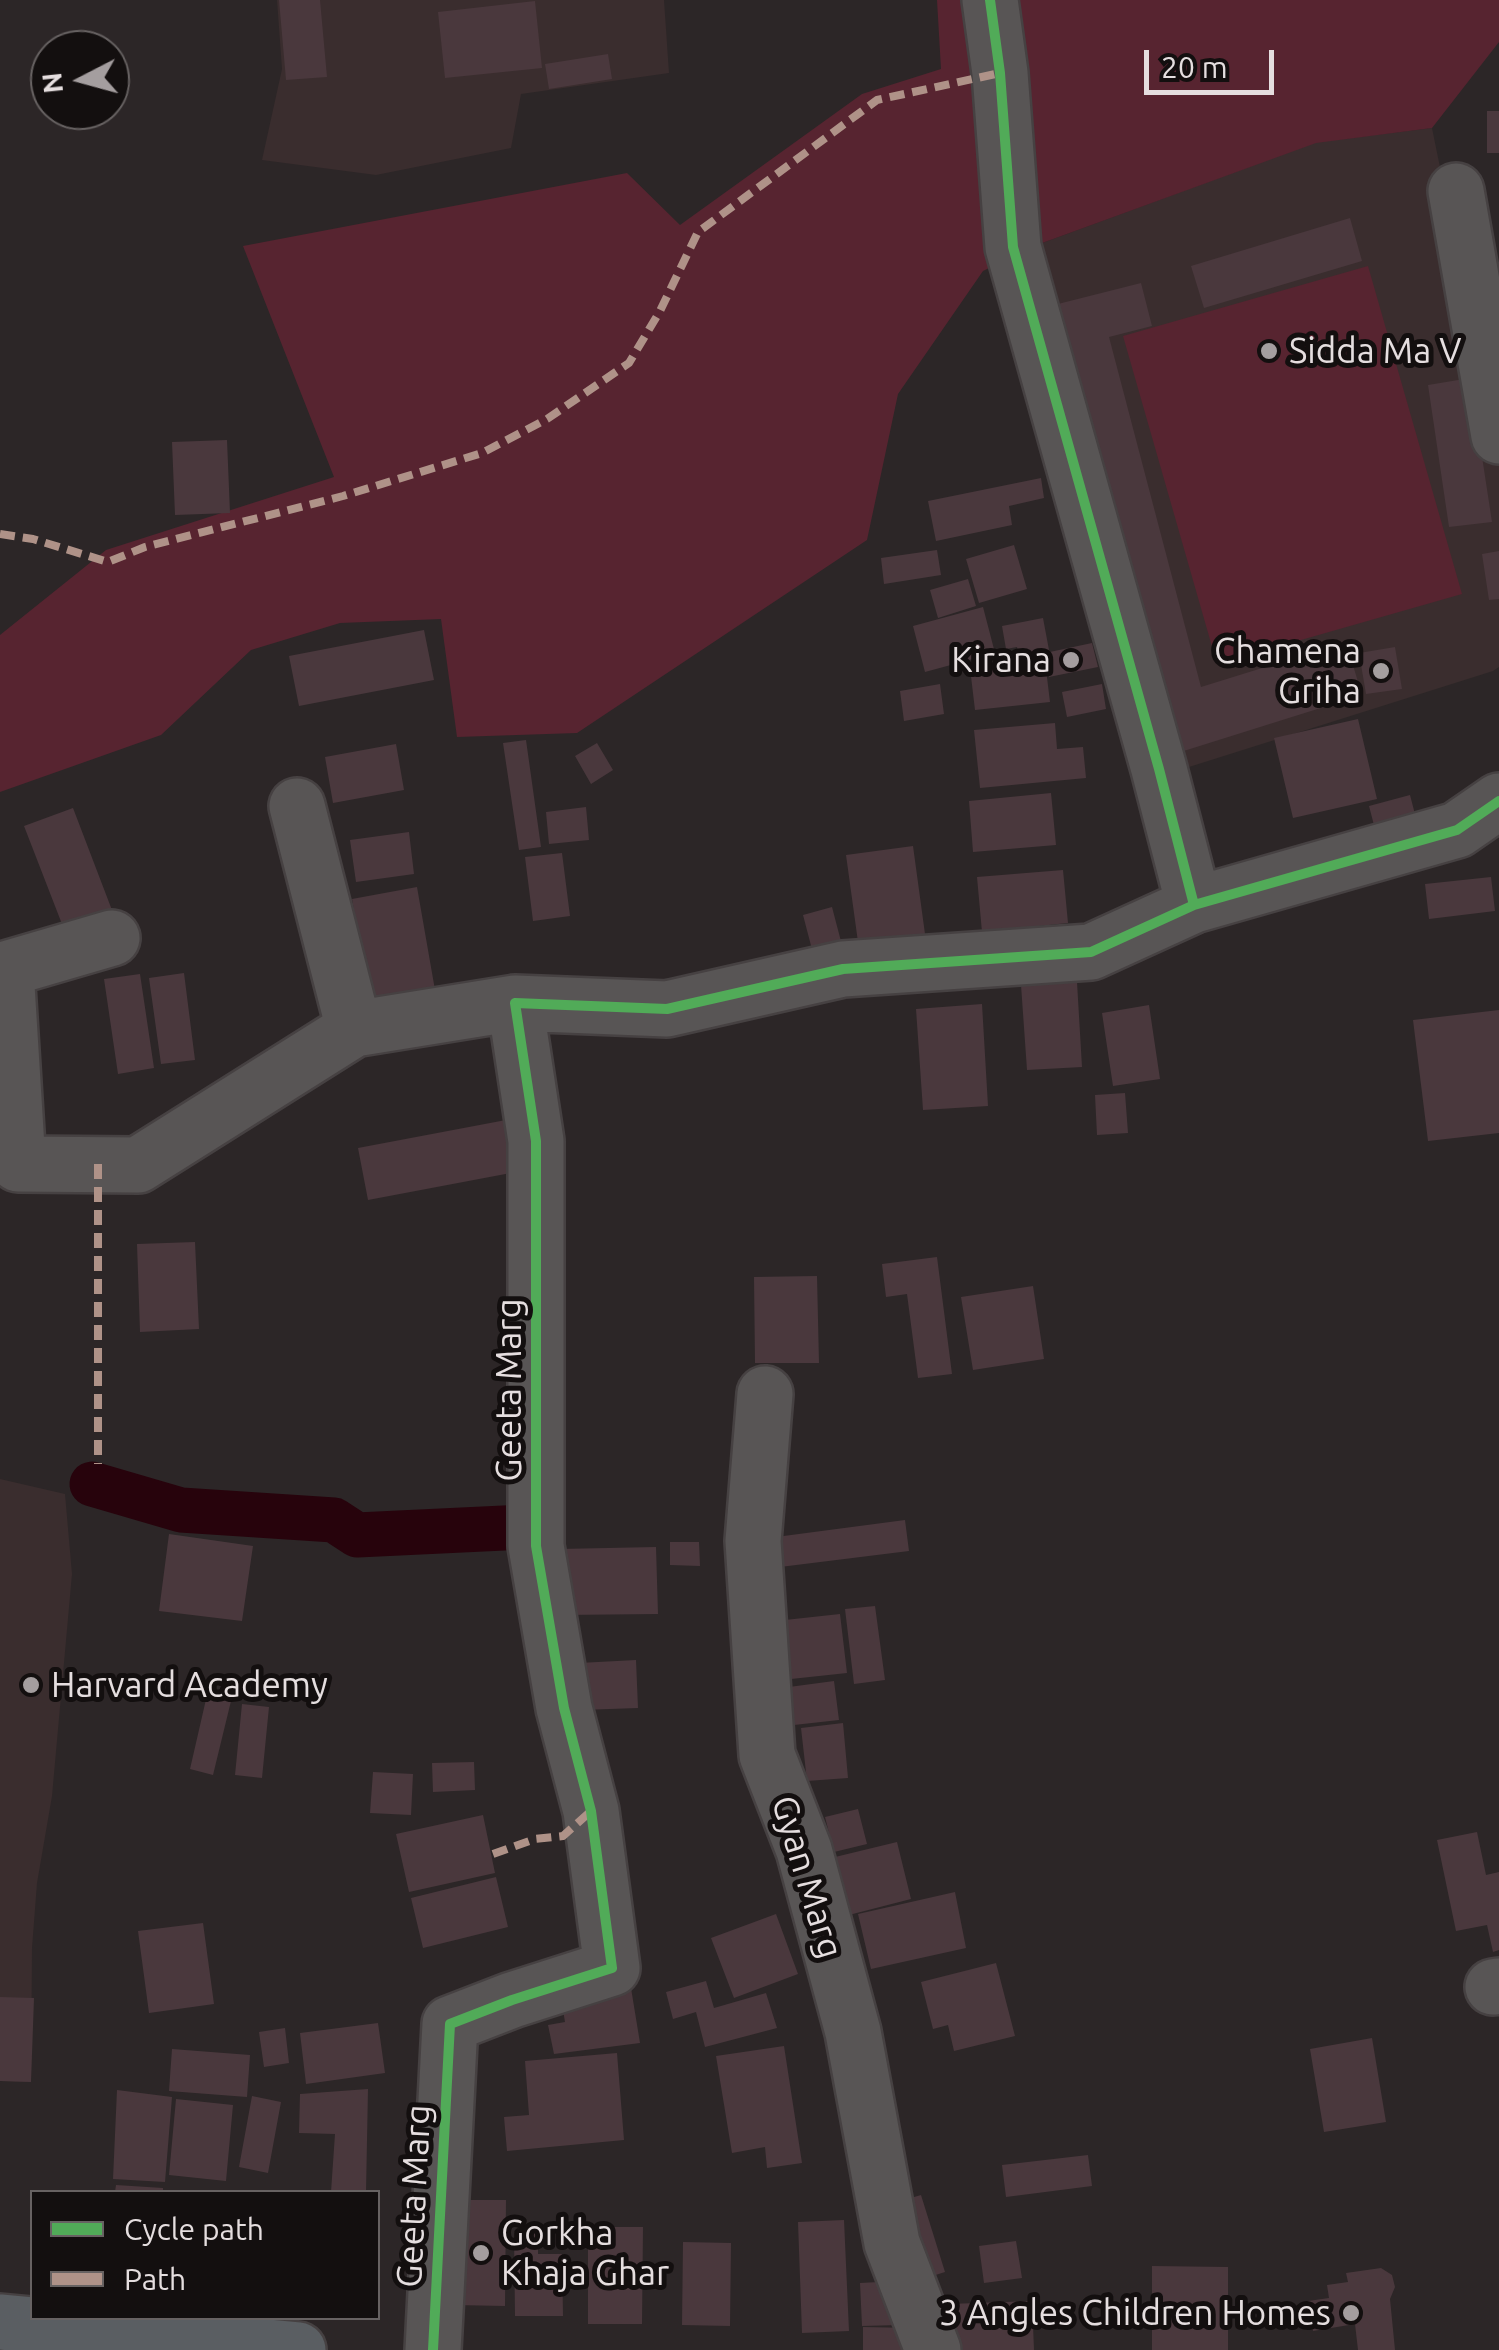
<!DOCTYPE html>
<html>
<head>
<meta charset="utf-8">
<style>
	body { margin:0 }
	#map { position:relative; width:1499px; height:2350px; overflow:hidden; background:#2c2627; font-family:Ubuntu,sans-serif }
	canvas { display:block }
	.legend { position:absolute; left:30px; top:2190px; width:350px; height:130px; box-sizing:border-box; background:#130f0f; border:2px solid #676262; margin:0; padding:12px 18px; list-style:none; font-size:30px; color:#e5dedf }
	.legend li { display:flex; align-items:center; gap:20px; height:50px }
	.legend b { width:50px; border:2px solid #676262 }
	.north { position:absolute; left:30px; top:30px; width:100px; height:100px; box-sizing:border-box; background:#130f0f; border:2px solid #676262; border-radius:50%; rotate:264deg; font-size:28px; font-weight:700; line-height:40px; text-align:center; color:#e5dedf }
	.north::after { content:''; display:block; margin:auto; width:35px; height:45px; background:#a49e9f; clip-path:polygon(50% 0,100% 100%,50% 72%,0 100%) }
	.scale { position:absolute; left:1144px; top:50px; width:130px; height:45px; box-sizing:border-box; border:5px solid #e5dedf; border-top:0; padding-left:12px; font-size:30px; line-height:35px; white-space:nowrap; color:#e5dedf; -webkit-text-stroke:8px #130f0f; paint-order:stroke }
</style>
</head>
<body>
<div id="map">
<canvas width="1499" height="2350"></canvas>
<ul class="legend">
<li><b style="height:12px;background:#51ab58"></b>Cycle path</li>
<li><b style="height:12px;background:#af9288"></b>Path</li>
</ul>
<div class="north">N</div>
<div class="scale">20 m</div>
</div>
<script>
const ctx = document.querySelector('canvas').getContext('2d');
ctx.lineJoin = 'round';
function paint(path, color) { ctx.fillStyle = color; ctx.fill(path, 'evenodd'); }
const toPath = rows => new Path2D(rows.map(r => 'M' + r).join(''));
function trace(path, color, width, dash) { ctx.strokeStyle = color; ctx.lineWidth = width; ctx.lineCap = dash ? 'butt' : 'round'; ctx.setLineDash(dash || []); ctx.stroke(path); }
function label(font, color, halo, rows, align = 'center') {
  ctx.font = font + ' Ubuntu,sans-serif'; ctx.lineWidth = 10; ctx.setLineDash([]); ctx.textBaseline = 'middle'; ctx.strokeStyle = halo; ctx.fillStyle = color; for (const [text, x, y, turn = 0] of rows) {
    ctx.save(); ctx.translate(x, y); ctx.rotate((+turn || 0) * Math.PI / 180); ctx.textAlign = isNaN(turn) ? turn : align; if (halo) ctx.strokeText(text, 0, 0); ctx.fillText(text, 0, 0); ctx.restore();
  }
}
const built = toPath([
	[277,0,664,0,669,73,521,94,511,148,376,175,262,160,282,69],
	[1432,128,1499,456,1499,667,1493,671,1170,773,1034,246,1316,142],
	[0,1479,65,1494,72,1574,52,1796,37,1883,32,1948,31,2082,0,2081]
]);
const green = toPath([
	[937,0,1499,0,1499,42,1432,128,1316,143,1034,246,983,271,898,394,867,540,577,733,457,737,441,619,340,623,251,650,161,735,0,792,0,635,106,550,334,477,243,246,627,173,680,225,862,94,941,69],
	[1368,266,1462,594,1217,664,1123,336]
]);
const canal = toPath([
	[92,1484,181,1510,334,1520,357,1535,525,1527]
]);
const building = toPath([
	[279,0,320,0,327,77,286,80],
	[535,1,542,68,445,78,438,12],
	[608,54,612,79,549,89,545,64],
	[1487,111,1499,111,1499,153,1487,153],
	[1350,218,1362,261,1204,308,1191,266],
	[1141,283,1152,326,1109,337,1201,687,1346,642,1362,695,1171,755,1050,306],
	[1470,378,1492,522,1449,527,1428,385],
	[227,440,230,513,175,515,172,442],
	[1041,478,1044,498,1009,506,1012,525,936,541,928,501],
	[1014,545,1027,589,979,603,966,559],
	[937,550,941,575,884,584,881,558],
	[1499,551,1499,599,1489,600,1482,554],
	[968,579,976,606,938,618,930,590],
	[983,607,995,653,925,672,913,626],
	[1043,618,1049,650,1019,656,1017,647,1006,649,1002,626],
	[424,630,434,680,299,706,289,656],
	[1092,643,1098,667,1049,677,1045,653],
	[1395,647,1402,689,1366,694,1359,653],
	[1045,661,1050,702,975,710,970,668],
	[940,684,944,714,904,721,900,691],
	[1102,684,1106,709,1067,717,1062,692],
	[1358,719,1377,799,1293,818,1274,738],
	[1055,723,1057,749,1083,747,1086,778,980,788,974,730],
	[526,740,541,847,519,850,503,743],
	[597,743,613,770,591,784,575,756],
	[396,744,404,790,333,803,325,757],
	[1051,793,1056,845,973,852,969,801],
	[1410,795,1416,818,1375,829,1369,806],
	[586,807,589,840,549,844,546,812],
	[73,808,115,918,67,937,24,826],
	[409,832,414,874,356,882,350,840],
	[913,846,925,934,858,942,846,855],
	[562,853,570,916,533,921,525,857],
	[1063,870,1068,923,982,932,977,877],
	[1491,877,1495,911,1429,919,1425,884],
	[417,887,435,990,370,1002,352,899],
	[832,907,843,949,814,957,803,915],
	[184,973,195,1060,161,1064,149,978],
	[140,974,154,1068,118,1074,104,979],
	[1077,982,1082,1067,1027,1070,1021,985],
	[982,1004,988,1106,923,1110,916,1009],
	[1149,1005,1160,1079,1113,1086,1102,1013],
	[1499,1010,1499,1133,1428,1141,1413,1020],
	[1125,1093,1128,1133,1097,1135,1095,1095],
	[506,1120,516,1172,368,1200,358,1148],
	[195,1242,199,1329,140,1332,137,1244],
	[937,1257,952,1374,918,1378,907,1294,886,1297,882,1264],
	[817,1276,819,1363,755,1363,754,1277],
	[1033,1286,1044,1359,973,1370,961,1297],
	[905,1520,909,1551,780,1567,776,1537],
	[169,1534,253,1546,242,1621,159,1611],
	[670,1542,699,1542,700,1566,670,1565],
	[656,1547,658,1614,561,1615,559,1549],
	[875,1606,885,1680,854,1684,845,1609],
	[840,1614,847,1673,791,1679,785,1620],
	[636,1660,638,1708,581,1710,579,1663],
	[834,1681,839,1720,794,1725,789,1687],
	[207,1695,231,1701,213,1775,190,1769],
	[242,1704,269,1707,262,1778,235,1775],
	[843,1723,848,1778,807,1781,801,1728],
	[474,1762,475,1790,433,1792,432,1763],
	[373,1772,413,1774,411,1815,370,1813],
	[858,1809,867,1844,834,1852,825,1817],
	[483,1815,495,1873,409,1892,396,1834],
	[1477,1832,1486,1875,1499,1872,1499,1950,1493,1952,1487,1925,1456,1931,1437,1840],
	[897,1842,911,1899,845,1916,831,1858],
	[496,1877,508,1927,423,1948,411,1898],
	[955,1892,966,1948,871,1969,858,1914],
	[776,1914,798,1974,734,1998,711,1938],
	[203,1923,214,2004,149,2013,138,1931],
	[996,1963,1015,2036,954,2051,948,2025,933,2029,921,1982],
	[706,1981,714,2008,766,1993,777,2028,705,2047,696,2012,673,2019,666,1992],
	[631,1988,640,2043,554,2054,548,2025,565,2022,561,1998],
	[0,1997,34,1998,31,2082,0,2081],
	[378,2023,385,2073,306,2084,300,2033],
	[285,2028,289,2063,264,2067,259,2032],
	[1372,2038,1386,2122,1324,2132,1310,2049],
	[784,2046,802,2163,767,2168,765,2147,732,2153,716,2056],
	[172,2049,250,2055,247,2097,169,2091],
	[617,2053,624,2140,507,2151,504,2117,529,2115,525,2061],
	[368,2089,366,2192,331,2192,335,2134,299,2133,300,2094],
	[117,2090,172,2097,165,2182,113,2179],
	[252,2096,281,2102,268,2173,239,2167],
	[176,2099,233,2105,226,2181,169,2175],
	[1088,2155,1092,2186,1006,2197,1002,2165],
	[116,2185,163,2188,163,2192,115,2192],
	[921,2195,945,2272,920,2280,897,2202],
	[456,2200,506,2200,505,2306,455,2305],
	[844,2220,849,2331,802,2333,798,2222],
	[588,2227,643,2227,642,2324,588,2324],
	[514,2232,538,2232,538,2254,562,2254,563,2316,515,2316],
	[1016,2241,1022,2278,984,2283,979,2246],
	[683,2242,731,2243,730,2326,682,2325],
	[1152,2266,1228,2267,1228,2350,1152,2350],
	[1381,2268,1392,2275,1395,2287,1390,2299,1395,2350,1358,2350,1355,2324,1313,2331,1308,2301,1329,2298,1327,2285,1348,2282,1346,2273],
	[898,2281,899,2325,862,2326,860,2283],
	[1032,2301,1034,2350,951,2350,949,2304],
	[863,2327,912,2328,912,2350,863,2350]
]);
const minor = toPath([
	[990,0,1000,73,1013,247,1159,769,1194,905,1457,830,1499,801],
	[1456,191,1499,436],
	[297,806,354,1029],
	[112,938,6,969,18,1164,138,1165,354,1029,515,1003],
	[765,1394,753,1541,767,1755,804,1850,853,2032,892,2243,933,2350],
	[1493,1987,1499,1986],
	[433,2350,450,2024,512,2000,612,1968,591,1811,564,1708,536,1546,536,1141,515,1003,667,1009,843,969,1091,952,1194,905]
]);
const major = toPath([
	[0,2322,298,2350]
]);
const quiet = toPath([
	[0,534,33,539,108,562,145,547,343,496,482,453,547,419,629,363,660,311,698,232,877,100,1000,73],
	[98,1164,98,1464],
	[493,1854,535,1839,563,1836,591,1811]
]);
const cycleway = toPath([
	[990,0,1000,73,1013,247,1159,769,1194,905,1457,830,1499,801],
	[433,2350,450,2024,512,2000,612,1968,591,1811,564,1708,536,1546,536,1141,515,1003,667,1009,843,969,1091,952,1194,905]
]);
const markers = [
	[1269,351,10,"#a49e9f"],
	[1071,660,10,"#a49e9f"],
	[1381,671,10,"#a49e9f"],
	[31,1685,10,"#a49e9f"],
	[481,2253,10,"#a49e9f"],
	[1351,2313,10,"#a49e9f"]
];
const poiNames = [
	["Sidda Ma V",1289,351],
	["Chamena",1361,651,"right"],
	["Griha",1361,691,"right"],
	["Kirana",1051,660,"right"],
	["Harvard Academy",51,1685],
	["Gorkha",501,2233],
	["Khaja Ghar",501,2273],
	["3 Angles Children Homes",1331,2313,"right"]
];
const streetNames = [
	["Geeta Marg",509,1390,-90],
	["Gyan Marg",807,1877,73],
	["Geeta Marg",414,2196,-87]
];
paint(built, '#3a2d2e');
paint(green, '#572430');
trace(canal, '#27030c', 45);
paint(building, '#4a383d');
trace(minor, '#464142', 60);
trace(major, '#464142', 60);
trace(minor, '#585555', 55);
trace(major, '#5a5e62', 55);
trace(quiet, '#af9288', 8, [15, 8]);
trace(cycleway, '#51ab58', 10);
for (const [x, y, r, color] of markers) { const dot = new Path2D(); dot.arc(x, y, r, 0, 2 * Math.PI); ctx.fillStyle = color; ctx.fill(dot); trace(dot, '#130f0f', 4); }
label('35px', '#e5dedf', '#130f0f', poiNames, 'left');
label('35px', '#e5dedf', '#130f0f', streetNames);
</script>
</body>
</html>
